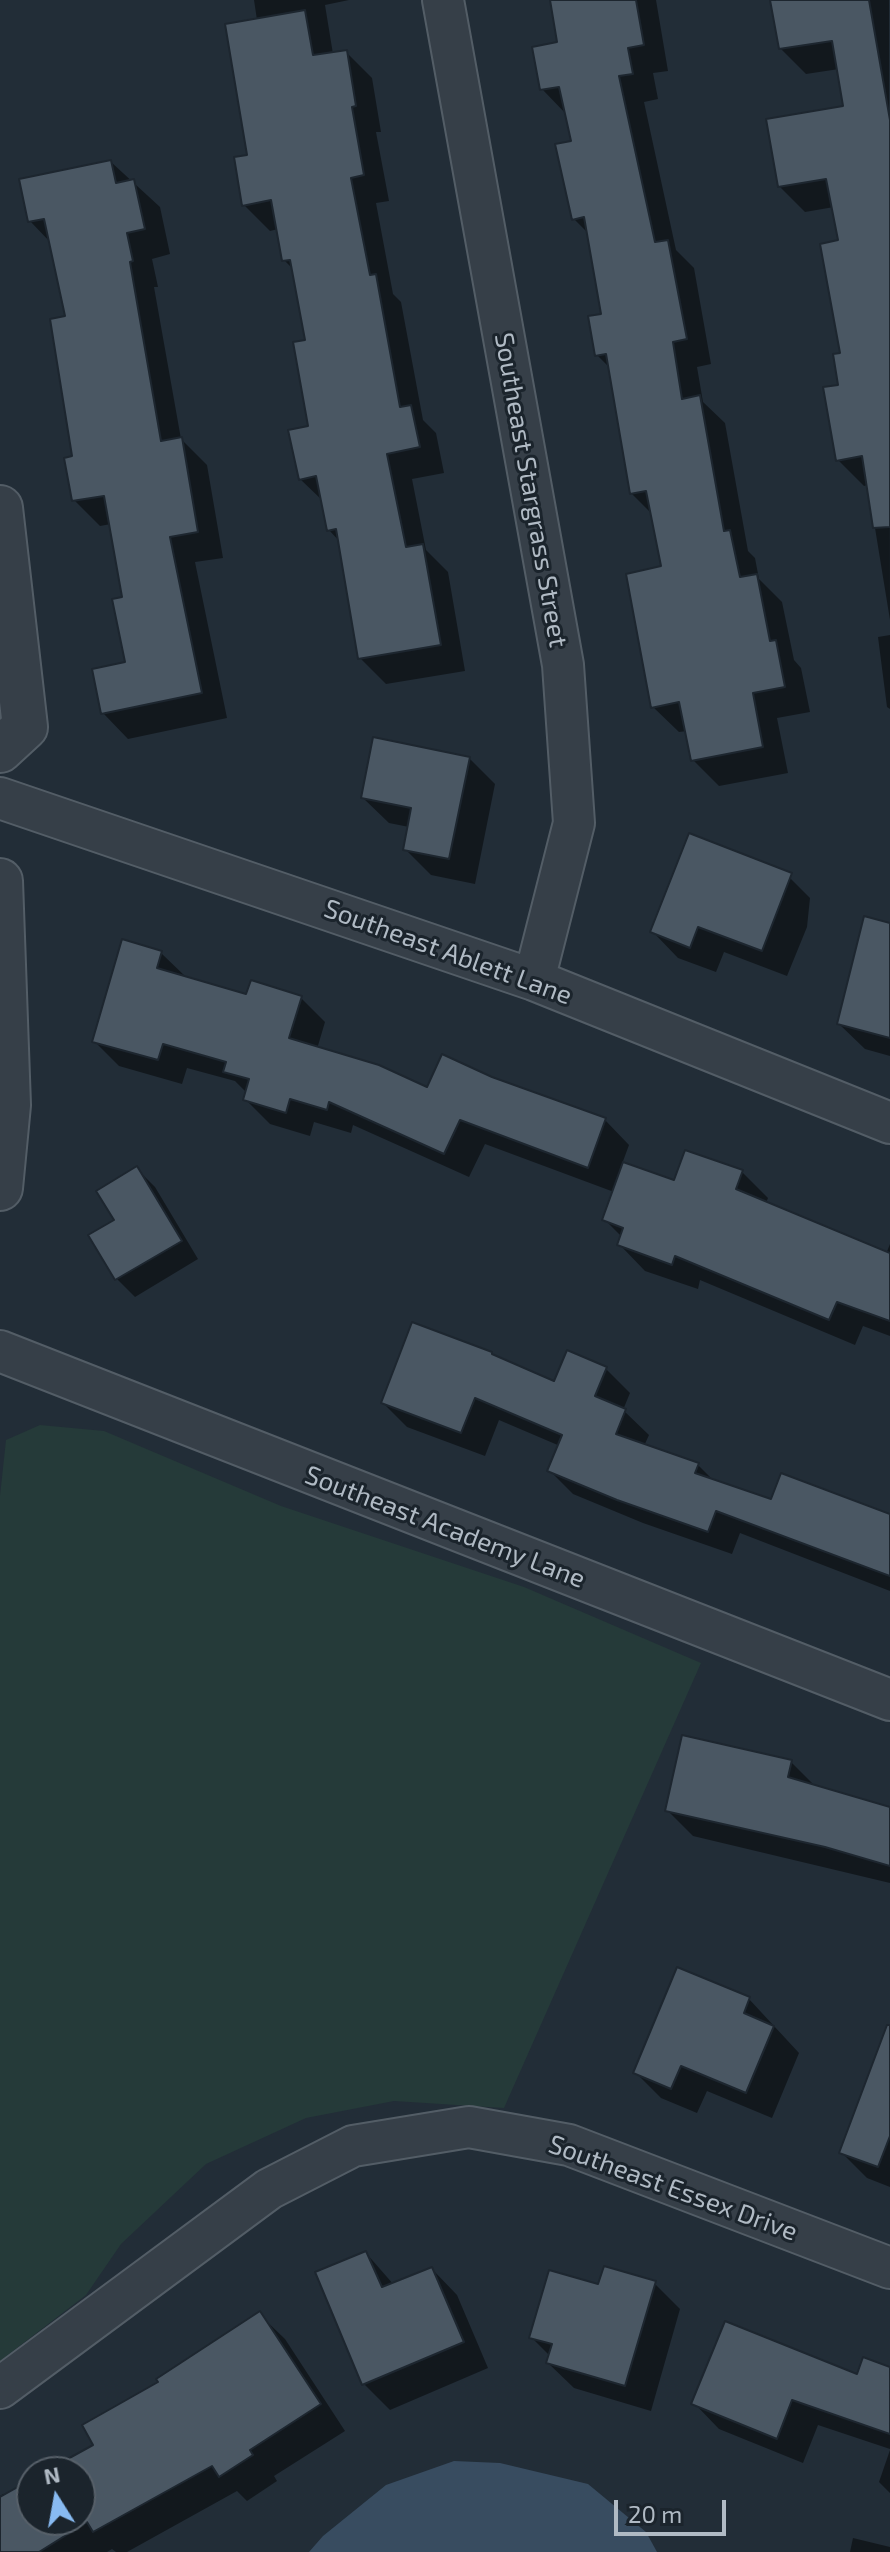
<!DOCTYPE html>
<html>
<head>
<meta charset="utf-8">
<style>
	body { margin:0 }
	#map { position:relative; width:890px; height:2552px; overflow:hidden; background:#222d37; font-family:"Exo 2",sans-serif }
	canvas { display:block }
	.north { position:absolute; left:16px; top:2456px; width:80px; height:80px; box-sizing:border-box; background:#1b242c; border:2px solid #576069; border-radius:50%; rotate:349deg; font-size:22px; font-weight:700; line-height:32px; text-align:center; color:#b0bac4 }
	.north::after { content:''; display:block; margin:auto; width:28px; height:36px; background:#88baf1; clip-path:polygon(50% 0,100% 100%,50% 72%,0 100%) }
	.scale { position:absolute; left:614px; top:2500px; width:112px; height:36px; box-sizing:border-box; border:4px solid #b0bac4; border-top:0; padding-left:10px; font-size:24px; line-height:28px; white-space:nowrap; color:#b0bac4; -webkit-text-stroke:6px #1b242c; paint-order:stroke }
</style>
</head>
<body>
<div id="map">
<canvas width="890" height="2552"></canvas>
<div class="north">N</div>
<div class="scale">20 m</div>
</div>
<script>
const ctx = document.querySelector('canvas').getContext('2d');
ctx.lineJoin = 'round';
function paint(path, color) { ctx.fillStyle = color; ctx.fill(path, 'evenodd'); }
const toPath = rows => new Path2D(rows.map(r => 'M' + r).join(''));
function trace(path, color, width, dash) { ctx.strokeStyle = color; ctx.lineWidth = width; ctx.lineCap = dash ? 'butt' : 'round'; ctx.setLineDash(dash || []); ctx.stroke(path); }
function label(font, color, halo, rows, align = 'center') {
  ctx.font = font + ' "Exo 2",sans-serif'; ctx.lineWidth = 6; ctx.setLineDash([]); ctx.textBaseline = 'middle'; ctx.strokeStyle = halo; ctx.fillStyle = color; for (const [text, x, y, turn = 0] of rows) {
    ctx.save(); ctx.translate(x, y); ctx.rotate((+turn || 0) * Math.PI / 180); ctx.textAlign = isNaN(turn) ? turn : align; if (halo) ctx.strokeText(text, 0, 0); ctx.fillText(text, 0, 0); ctx.restore();
  }
}
const green = toPath([
	[40,1425,104,1431,281,1506,524,1587,701,1663,504,2108,394,2101,306,2118,206,2164,121,2244,86,2295,0,2361,0,1496,6,1440]
]);
const water = toPath([
	[454,2461,500,2463,588,2484,646,2532,657,2552,309,2552,323,2536,386,2485]
]);
const shadow = toPath([
	[254,0,349,0,325,5,333,54,346,52,372,78,381,132,376,132,389,201,376,203,393,294,401,302,423,420,436,433,444,473,412,479,426,550,448,572,465,671,386,684,360,658,340,542,329,530,323,501,300,479,311,428,307,341,294,270,284,260,278,229,270,231,244,205,257,20],
	[552,0,656,0,668,71,653,73,658,99,644,102,676,250,694,268,711,364,697,367,703,402,725,423,748,551,755,558,759,579,782,602,794,660,801,668,810,712,777,718,788,773,719,786,693,760,687,731,679,732,653,707,663,568,652,514,631,493,610,368,597,355,604,315,589,234,574,219,573,142,567,115,542,89,559,43],
	[772,0,889,0,890,620,868,485,864,486,838,460,843,355,841,241,834,207,805,212,779,186,846,108,839,69,806,74,780,48],
	[111,162,160,207,170,254,152,259,158,287,154,287,181,439,207,465,223,558,195,562,227,718,128,739,103,713,127,664,124,598,111,524,100,526,74,500,74,458,67,318,51,243,30,221],
	[890,635,890,709,887,707,878,637],
	[469,758,495,784,475,884,431,875,405,849,409,827,389,823,363,798],
	[784,872,810,898,807,927,787,976,724,952,716,972,678,958,653,932],
	[890,925,890,1056,865,1049,839,1024],
	[161,953,186,977,248,997,301,998,325,1022,317,1049,428,1089,492,1079,605,1120,629,1145,622,1164,675,1182,742,1172,768,1198,766,1203,886,1254,890,1244,890,1336,863,1326,855,1345,700,1280,698,1289,645,1271,620,1245,622,1237,604,1219,614,1192,485,1144,469,1177,353,1125,351,1133,314,1122,310,1136,270,1124,246,1100,247,1093,235,1081,187,1068,182,1084,119,1066,94,1041],
	[137,1169,155,1187,198,1259,135,1297,117,1279,91,1236,116,1220],
	[568,1353,606,1369,630,1393,623,1410,649,1435,644,1446,698,1465,715,1482,772,1502,890,1517,890,1591,740,1533,732,1554,643,1523,573,1494,549,1470,560,1446,499,1420,485,1456,407,1427,383,1403,496,1359,555,1383],
	[791,1762,817,1788,890,1809,890,1883,693,1836,667,1810],
	[749,1999,799,2053,772,2118,707,2091,697,2113,661,2098,636,2073],
	[890,2032,890,2187,867,2178,841,2152],
	[366,2253,394,2285,432,2269,457,2295,488,2368,390,2410,364,2384],
	[654,2283,680,2309,651,2411,574,2388,548,2363,550,2356,531,2337,600,2287],
	[259,2314,285,2339,345,2431,274,2476,277,2481,247,2501,237,2491,127,2552,116,2552,112,2549,107,2552,0,2552,0,2496,3,2494,5,2496,32,2481,32,2520,80,2520,80,2472,48,2472,96,2446,161,2383],
	[890,2369,890,2449,818,2425,803,2463,719,2429,694,2403,858,2377],
	[890,2450,890,2493,879,2482],
	[853,2538,890,2547,890,2552,850,2552]
]);
const building = toPath([
	[550,0,636,0,644,45,628,48,633,74,619,76,655,242,668,240,687,339,673,342,682,399,700,395,724,531,730,530,740,577,757,574,770,641,776,640,785,687,753,693,763,747,691,761,679,702,651,708,626,574,661,566,646,491,630,494,606,354,595,356,588,316,601,314,584,217,572,220,555,144,571,141,559,87,540,90,532,47,557,42,550,0],
	[770,0,869,0,890,120,890,527,873,528,862,456,836,461,823,387,838,385,833,354,840,353,820,244,838,240,826,179,778,187,766,119,843,106,832,41,779,49,770,0],
	[305,10,313,55,347,50,356,106,352,107,364,175,351,178,370,275,376,274,400,407,411,405,420,447,387,454,406,547,423,544,441,645,358,659,336,529,327,531,316,476,299,480,288,430,308,426,293,342,305,340,290,260,282,261,271,200,242,206,234,157,247,155,225,24,305,10],
	[111,160,116,183,134,179,145,229,127,233,133,261,130,262,161,441,182,437,198,532,170,537,202,693,101,714,92,669,125,662,112,599,122,597,104,496,72,501,64,458,72,456,50,319,65,316,44,219,28,222,19,179,111,160],
	[373,737,470,757,449,859,403,850,411,808,361,798,373,737],
	[689,833,792,873,762,951,698,927,690,948,650,932,689,833],
	[864,916,890,923,890,1038,837,1024,864,916],
	[122,939,162,951,157,968,246,994,251,980,302,996,289,1038,379,1065,427,1087,442,1054,492,1077,606,1118,588,1168,460,1120,444,1154,329,1102,327,1110,290,1099,286,1113,243,1100,249,1079,223,1072,226,1062,163,1044,158,1060,92,1042,122,939],
	[685,1150,743,1170,736,1189,890,1253,890,1321,837,1302,829,1320,675,1256,672,1265,617,1245,623,1228,602,1220,623,1162,674,1180,685,1150],
	[137,1166,182,1241,115,1280,88,1235,114,1220,96,1191,137,1166],
	[412,1322,492,1352,492,1354,554,1381,567,1350,607,1367,595,1396,626,1409,616,1434,699,1463,695,1473,771,1499,781,1473,890,1514,890,1576,716,1511,708,1532,617,1500,547,1471,562,1435,475,1398,461,1433,381,1403,412,1322],
	[682,1735,792,1760,788,1777,890,1807,890,1866,825,1847,665,1811,682,1735],
	[677,1967,750,1997,744,2013,774,2026,746,2093,681,2066,671,2089,633,2073,677,1967],
	[887,2025,890,2025,890,2136,878,2167,839,2153,887,2025],
	[366,2251,382,2287,432,2267,464,2342,362,2385,315,2272,366,2251],
	[604,2266,656,2281,625,2386,546,2363,552,2344,529,2338,549,2270,598,2284,604,2266],
	[260,2311,321,2404,250,2450,253,2455,219,2477,212,2466,93,2532,87,2522,39,2552,0,2552,0,2497,32,2479,32,2520,80,2520,80,2472,44,2472,93,2445,82,2425,158,2382,156,2379,260,2311],
	[725,2321,857,2374,863,2357,890,2367,890,2434,792,2400,777,2439,691,2404,725,2321]
]);
const minor = toPath([
	[443,0,563,665,574,823,534,980],
	[0,798,534,980,890,1123],
	[0,1351,890,1700],
	[0,2388,269,2189,353,2146,469,2127,569,2145,890,2268]
]);
const tertiary = toPath([
	[0,508,25,727,0,750],
	[0,881,8,1105,0,1188]
]);
const streetNames = [
	["Southeast Stargrass Street",531,490,80],
	["Southeast Ablett Lane",448,952,20],
	["Southeast Academy Lane",445,1527,21],
	["Southeast Essex Drive",673,2188,20]
];
paint(green, '#253a39');
paint(water, '#384c60');
paint(shadow, '#0007');
paint(building, '#4a5763');
trace(building, '#1d262f', 2);
trace(minor, '#535d66', 44);
trace(tertiary, '#535d66', 48);
trace(minor, '#363f48', 40);
trace(tertiary, '#363f48', 44);
label('26px', '#b0bac4', '#1b242c', streetNames);
</script>
</body>
</html>
